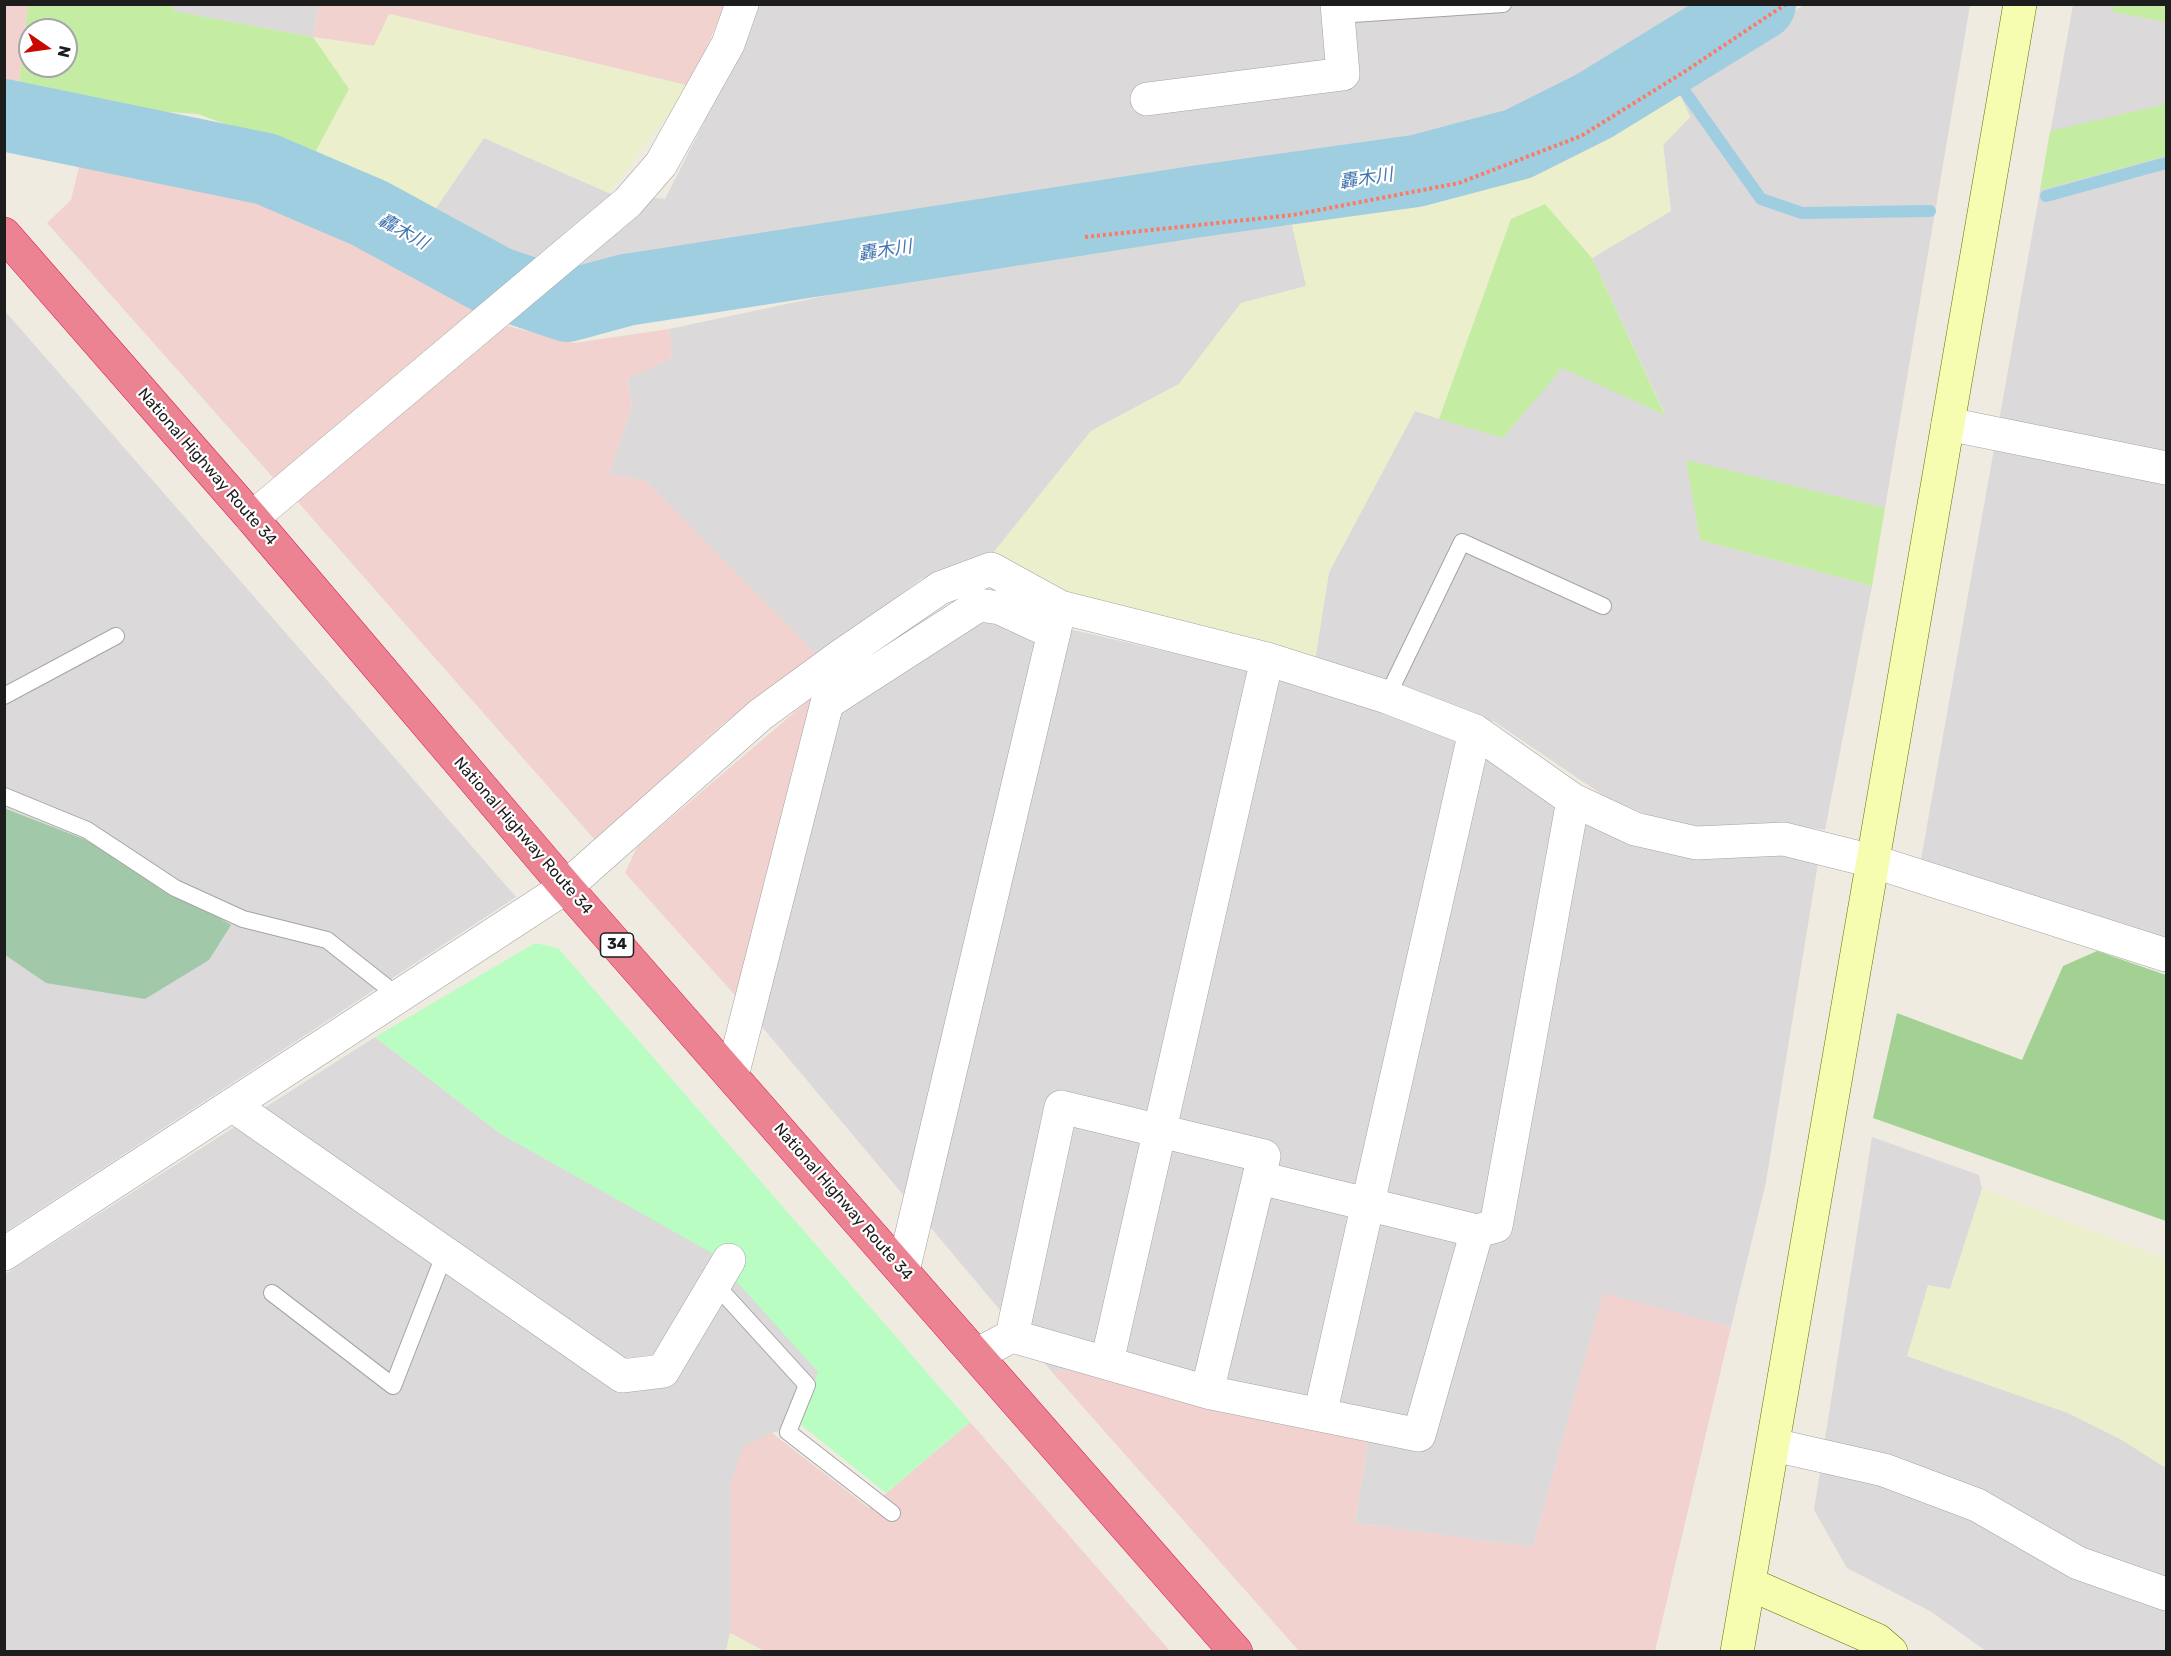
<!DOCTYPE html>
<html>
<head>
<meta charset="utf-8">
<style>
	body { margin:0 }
	#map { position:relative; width:2171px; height:1656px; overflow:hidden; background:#efebe1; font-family:Rubik,sans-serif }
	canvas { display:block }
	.frame { position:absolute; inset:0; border:6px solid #1d1d1d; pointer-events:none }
	.north { position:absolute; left:18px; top:18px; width:60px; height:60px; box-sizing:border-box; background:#fff; border:2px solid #a5a5a5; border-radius:50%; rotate:103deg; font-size:16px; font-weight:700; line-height:24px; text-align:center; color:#1d1d1d }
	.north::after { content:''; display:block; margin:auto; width:21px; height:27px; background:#c90900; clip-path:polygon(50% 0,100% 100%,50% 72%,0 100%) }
</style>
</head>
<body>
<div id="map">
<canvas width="2171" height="1656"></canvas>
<div class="frame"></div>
<div class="north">N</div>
</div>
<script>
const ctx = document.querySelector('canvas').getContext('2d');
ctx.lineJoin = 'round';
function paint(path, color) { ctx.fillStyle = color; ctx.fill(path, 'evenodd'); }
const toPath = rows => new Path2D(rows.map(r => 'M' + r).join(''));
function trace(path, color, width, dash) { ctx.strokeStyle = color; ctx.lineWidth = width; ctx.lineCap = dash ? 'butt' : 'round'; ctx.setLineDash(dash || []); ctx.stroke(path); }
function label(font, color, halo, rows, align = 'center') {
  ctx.font = font + ' Rubik,"Noto Sans JP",sans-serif'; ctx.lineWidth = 4.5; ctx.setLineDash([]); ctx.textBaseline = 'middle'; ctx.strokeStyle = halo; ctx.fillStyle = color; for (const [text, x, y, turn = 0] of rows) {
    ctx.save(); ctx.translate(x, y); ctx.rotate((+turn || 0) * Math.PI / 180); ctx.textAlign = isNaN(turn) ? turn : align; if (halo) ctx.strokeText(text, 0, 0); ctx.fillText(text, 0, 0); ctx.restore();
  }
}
const residential = toPath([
	[173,4,319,5,313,37,172,11],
	[1696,4,1699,11,1586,89,1494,129,1373,160,552,282,427,221,484,138,609,193,665,199,747,38,756,5],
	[1804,5,1970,5,1885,508,1687,461,1700,540,1872,586,1825,830,1782,824,1684,830,1607,798,1495,722,1315,660,1329,572,1415,411,1503,438,1561,367,1665,414,1592,258,1671,211,1663,145,1690,117,1676,86],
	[2073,5,2113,5,2114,12,2166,22,2166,944,1920,865],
	[1292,225,1307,286,1241,303,1179,384,1091,431,993,553,921,579,818,656,646,481,609,474,632,406,627,378,672,358,669,329,1102,237],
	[4,310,516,897,5,1232,5,955,46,983,84,839,5,808],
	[982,586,1069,629,1284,679,1460,737,1598,827,1775,853,1818,863,1766,1182,1731,1327,1603,1294,1533,1547,1355,1523,1368,1442,1202,1403,1078,1368,1052,1372,742,1003,817,693],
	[375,1037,501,1134,710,1251,819,1372,800,1424,772,1433,730,1485,730,1633,726,1651,5,1652,5,1274],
	[1872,1137,1979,1175,1982,1189,1950,1289,1907,1356,2068,1413,2122,1440,2166,1468,2166,1651,1986,1651,1930,1611,1847,1568,1814,1510]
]);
const commercial = toPath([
	[4,5,28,5,19,85,5,80],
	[319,5,725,5,690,86,390,14,374,46,313,37],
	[84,146,260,185,353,226,484,306,277,482,47,223,71,200],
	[504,325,574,343,669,329,672,358,627,379,632,406,609,474,646,481,818,656,724,723,595,840,297,501],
	[817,693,742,1003,625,873,637,847],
	[1603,1293,1731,1327,1655,1651,1299,1651,1052,1372,1078,1368,1202,1403,1368,1442,1355,1523,1533,1547],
	[970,1422,1170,1651,764,1651,730,1633,730,1485,743,1447,772,1433,869,1508]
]);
const farmland = toPath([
	[389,14,690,86,609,193,484,138,427,221,313,156,348,89,313,37,374,46],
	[1676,86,1690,117,1663,145,1671,211,1592,258,1545,204,1511,219,1439,419,1415,411,1329,572,1315,660,1061,590,993,553,1091,431,1179,384,1241,303,1306,286,1292,225,1478,190,1593,142],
	[1982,1189,2166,1259,2166,1468,2122,1440,2068,1413,1907,1356,1928,1285,1950,1289],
	[730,1633,764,1651,726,1651]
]);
const grass = toPath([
	[173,4,173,11,313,37,349,89,313,156,198,114,66,105,19,85,28,5],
	[30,30,66,30,66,66,30,66],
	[2113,5,2166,5,2166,22,2113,12],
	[2166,104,2166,156,2040,190,2050,131],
	[1545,204,1592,258,1665,415,1562,368,1503,438,1439,419,1511,219],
	[1686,460,1885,508,1872,586,1700,540]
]);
const forest = toPath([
	[2097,951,2166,975,2166,1221,1873,1118,1897,1013,2022,1060,2063,966]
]);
const cemetery = toPath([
	[4,808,84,839,231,925,209,960,145,999,46,983,5,955]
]);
const park = toPath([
	[535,943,558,948,970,1422,886,1493,800,1424,818,1372,710,1252,501,1134,375,1037]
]);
const stream = toPath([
	[1683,89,1761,199,1802,213,1930,211],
	[2046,196,2166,163]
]);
const river = toPath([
	[4,115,266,169,369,213,496,282,567,306,626,290,1200,201,1416,171,1518,144,1594,106,1760,4]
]);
const path = toPath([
	[1085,237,1293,215,1459,183,1581,136,1684,72,1786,4]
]);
const lane = toPath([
	[1338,15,1503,4],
	[4,696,116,636],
	[1387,697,1462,542,1603,606],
	[4,796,87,830,175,888,243,919,327,940,398,996],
	[715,1284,807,1385,788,1432,892,1513],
	[272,1293,393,1386,445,1253]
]);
const street = toPath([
	[1147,99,1343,74,1337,4],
	[1948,424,2166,468],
	[252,518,628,202,661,164,728,44,742,4],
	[732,1076,827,703,979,605,1000,608,1054,633],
	[232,1105,622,1376,663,1371,729,1260],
	[1260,1178,1477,1231],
	[4,1254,566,887,760,715,842,655,940,588,991,569,1060,607,1267,659,1387,697,1475,731,1573,800,1635,829,1696,843,1784,839,1872,861,2166,955],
	[903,1271,1060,607],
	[1012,1336,1061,1107,1264,1156,1207,1392],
	[976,1355,1012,1336,1207,1392,1419,1435,1477,1231,1496,1226,1573,800],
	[1107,1362,1267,659],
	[1320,1415,1475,731],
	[1774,1445,1884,1470,1977,1505,2078,1563,2166,1594]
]);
const secondary = toPath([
	[1750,1584,1877,1640,1891,1652],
	[1737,1652,2020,4]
]);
const highway = toPath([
	[4,234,252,518,566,887,1236,1652]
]);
const shields = [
	[617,945,33]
];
const shieldNames = [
	["34",617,945]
];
const streetNames = [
	["National Highway Route 34",207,467,49],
	["National Highway Route 34",523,836,49],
	["National Highway Route 34",843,1202,49]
];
const waterNames = [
	["轟木川",1366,179,-9],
	["轟木川",403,232,29],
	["轟木川",885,251,-9]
];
paint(residential, '#dbd9d9');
paint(commercial, '#f1d2cf');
paint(farmland, '#ebefcb');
paint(grass, '#c4eda3');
paint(forest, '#a3d193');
paint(cemetery, '#a1c9a9');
paint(park, '#bafdc3');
trace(stream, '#9fcee0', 12);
trace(river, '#9fcee0', 72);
trace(lane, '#a4a4a4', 18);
trace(street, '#a4a4a4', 34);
trace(secondary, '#657700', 34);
trace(highway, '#e31855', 34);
trace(path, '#ff7962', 4, [3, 3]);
trace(lane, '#fff', 16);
trace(street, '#fff', 33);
trace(secondary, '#f6fdb1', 33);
trace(highway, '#ec8392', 33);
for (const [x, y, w] of shields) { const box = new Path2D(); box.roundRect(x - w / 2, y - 12, w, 24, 4.5); ctx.fillStyle = '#fff'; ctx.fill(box); trace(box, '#1d1d1d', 1.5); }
label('bold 15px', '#1d1d1d', null, shieldNames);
label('16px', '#1d1d1d', '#fff', streetNames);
label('italic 18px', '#4376b2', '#fff', waterNames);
</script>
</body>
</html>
